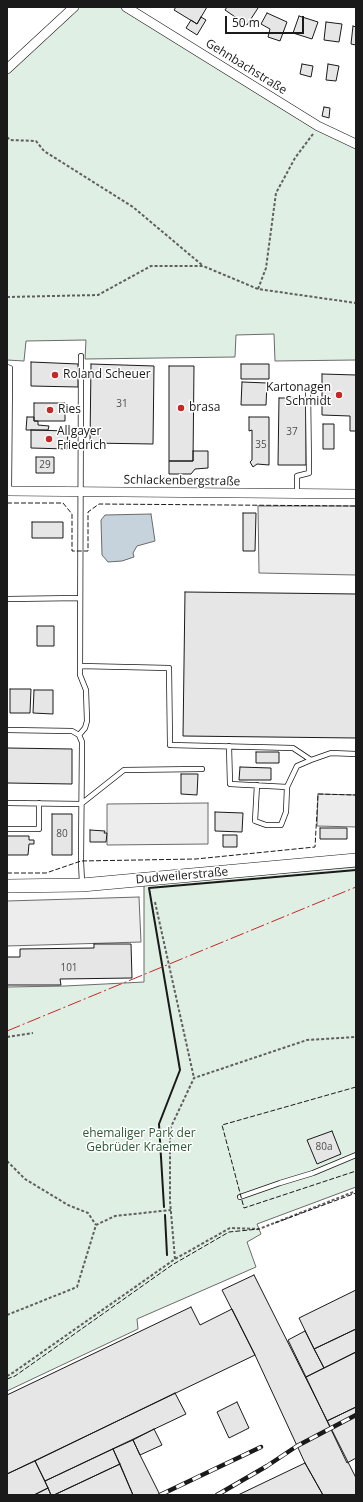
<!DOCTYPE html>
<html>
<head>
<meta charset="utf-8">
<style>
	body { margin:0 }
	#map { position:relative; width:363px; height:1502px; overflow:hidden; background:#fff; font-family:"Open Sans",sans-serif }
	canvas { display:block }
	.frame { position:absolute; inset:0; border:8px solid #1a1a1a; pointer-events:none }
	.scale { position:absolute; left:225px; top:16px; width:79px; height:18px; box-sizing:border-box; border:2px solid #1a1a1a; border-top:0; padding-left:5px; font-size:12px; line-height:14px; white-space:nowrap; color:#1a1a1a; -webkit-text-stroke:3px #fff; paint-order:stroke }
</style>
</head>
<body>
<div id="map">
<canvas width="363" height="1502"></canvas>
<div class="frame"></div>
<div class="scale">50 m</div>
</div>
<script>
const ctx = document.querySelector('canvas').getContext('2d');
ctx.lineJoin = 'round';
function paint(path, color) { ctx.fillStyle = color; ctx.fill(path, 'evenodd'); }
const toPath = rows => new Path2D(rows.map(r => 'M' + r).join(''));
function trace(path, color, width, dash) { ctx.strokeStyle = color; ctx.lineWidth = width; ctx.lineCap = dash ? 'butt' : 'round'; ctx.setLineDash(dash || []); ctx.stroke(path); }
function label(font, color, halo, rows, align = 'center') {
  ctx.font = font + ' "Open Sans",sans-serif'; ctx.lineWidth = 3; ctx.setLineDash([]); ctx.textBaseline = 'middle'; ctx.strokeStyle = halo; ctx.fillStyle = color; for (const [text, x, y, turn = 0] of rows) {
    ctx.save(); ctx.translate(x, y); ctx.rotate((+turn || 0) * Math.PI / 180); ctx.textAlign = isNaN(turn) ? turn : align; if (halo) ctx.strokeText(text, 0, 0); ctx.fillText(text, 0, 0); ctx.restore();
  }
}
const green = toPath([
	[78,7,122,7,356,146,356,360,275,361,274,334,236,335,235,357,85,359,86,340,26,341,24,361,7,360,7,71,78,7],
	[356,867,356,1187,257,1224,261,1234,247,1242,256,1267,137,1319,138,1329,7,1391,7,987,65,986,144,982,144,885,356,867]
]);
const parking = toPath([
	[258,506,356,506,356,575,259,573,258,506],
	[318,794,356,795,356,827,317,826,318,794],
	[208,803,208,844,107,845,107,804,208,803],
	[139,897,141,942,7,946,7,901,139,897]
]);
const water = toPath([
	[151,514,155,541,137,546,133,553,134,557,122,561,108,562,102,555,101,520,105,515,151,514]
]);
const building = toPath([
	[176,7,207,7,197,24,174,10,176,7],
	[227,7,257,7,258,8,247,25,225,10,227,7],
	[267,13,287,22,280,41,268,37,270,29,261,24,267,13],
	[299,16,318,22,312,39,293,33,299,16],
	[201,17,206,20,197,35,186,28,191,20,197,24,201,17],
	[326,22,342,24,339,42,324,40,326,22],
	[353,26,356,27,356,45,351,44,353,26],
	[302,64,313,66,311,77,300,74,302,64],
	[328,64,339,66,336,81,326,80,328,64],
	[324,107,330,108,329,118,322,116,324,107],
	[31,362,78,364,78,387,31,386,31,362],
	[91,364,154,366,153,444,90,443,91,364],
	[241,364,269,364,269,379,241,379,241,364],
	[169,366,194,366,193,461,169,461,169,366],
	[322,374,356,375,356,431,350,431,350,416,322,415,322,374],
	[242,382,267,383,266,405,241,405,242,382],
	[279,398,306,398,306,465,278,465,279,398],
	[34,403,65,403,65,421,34,421,34,403],
	[27,417,34,417,34,421,38,421,38,425,49,426,48,430,26,430,27,417],
	[249,417,269,417,269,465,257,464,253,467,250,462,252,460,252,430,249,431,249,417],
	[323,424,334,424,334,449,323,449,323,424],
	[31,430,68,431,67,449,31,448,31,430],
	[193,451,208,451,208,468,195,469,191,474,169,474,169,461,193,461,193,451],
	[36,457,54,457,54,473,36,473,36,457],
	[243,513,256,513,255,551,243,551,243,513],
	[32,522,63,522,63,538,32,538,32,522],
	[185,592,356,594,356,738,183,736,185,592],
	[37,626,54,626,54,646,37,646,37,626],
	[10,689,31,689,30,713,10,713,10,689],
	[34,690,53,690,53,714,33,713,34,690],
	[7,748,72,749,72,784,7,783,7,748],
	[256,752,279,752,279,763,256,763,256,752],
	[240,767,271,768,271,780,239,780,240,767],
	[181,774,198,774,197,795,181,794,181,774],
	[215,812,243,813,242,832,215,831,215,812],
	[52,814,72,814,72,855,52,855,52,814],
	[320,828,347,828,347,839,320,839,320,828],
	[90,830,105,831,104,833,107,833,106,842,90,842,90,830],
	[223,835,237,835,237,847,223,847,223,835],
	[7,836,29,836,29,840,34,840,34,844,29,844,28,855,7,855,7,836],
	[94,944,131,944,132,978,60,979,61,985,7,985,7,957,20,957,20,949,94,948,94,944],
	[332,1131,341,1154,317,1164,307,1140,332,1131],
	[254,1275,356,1478,356,1495,323,1495,305,1463,255,1355,222,1290,254,1275],
	[356,1290,356,1329,314,1349,299,1318,356,1290],
	[191,1307,200,1325,232,1309,255,1355,7,1474,7,1395,191,1307],
	[356,1329,356,1352,324,1368,314,1349,356,1329],
	[305,1331,324,1368,306,1377,288,1340,305,1331],
	[356,1352,356,1407,327,1421,306,1377,356,1352],
	[175,1393,186,1414,45,1481,35,1461,175,1393],
	[237,1402,249,1428,229,1438,217,1412,237,1402],
	[356,1407,356,1458,347,1463,327,1421,356,1407],
	[154,1429,162,1445,140,1455,133,1440,154,1429],
	[133,1440,140,1455,160,1495,133,1495,113,1449,133,1440],
	[113,1449,120,1464,54,1495,51,1495,45,1481,113,1449],
	[35,1461,48,1488,34,1495,7,1495,7,1474,35,1461],
	[305,1463,323,1495,238,1495,305,1463],
	[120,1464,133,1495,54,1495,120,1464],
	[48,1488,51,1495,34,1495,48,1488]
]);
const path = toPath([
	[7,137,10,140,36,141,44,151,133,207,202,265],
	[258,289,266,268,276,193,295,158,313,134],
	[7,297,98,295,151,266,203,266,258,289,356,303],
	[155,902,194,1078],
	[7,1037,33,1033],
	[7,1161,25,1179,68,1205,88,1213,96,1225],
	[175,1259,170,1201,170,1129,194,1078,307,1040,356,1037],
	[7,1315,77,1287,96,1225,115,1216,171,1210],
	[7,1376,14,1372,175,1259,230,1228,259,1229,356,1191]
]);
const lane = toPath([
	[7,367,10,368,9,491],
	[297,494,297,476,309,473,308,388],
	[7,599,80,598],
	[80,666,169,668,170,745,293,748,311,760,331,753,356,754],
	[7,730,72,731,79,735,82,742,81,861,82,883],
	[79,735,85,728,87,721,86,690,80,675,81,356],
	[229,746,230,784,287,787],
	[257,785,255,821,266,825,281,825,286,812,287,787,297,766,311,760],
	[7,803,81,804,124,770,202,769],
	[7,829,39,829,39,803],
	[240,1197,280,1183,313,1173,356,1155]
]);
const street = toPath([
	[126,7,318,126,356,144],
	[7,69,74,7],
	[7,491,356,494]
]);
const secondary = toPath([
	[7,886,82,885,356,860]
]);
const rail = toPath([
	[160,1495,261,1447],
	[217,1495,267,1466,297,1446,356,1415]
]);
const fence = toPath([
	[7,503,63,503,72,514,72,551,88,551,88,512,99,504,356,506],
	[7,873,46,873,81,861,196,859,315,847,318,794,356,795],
	[356,1087,222,1125,244,1208,356,1171],
	[275,1223,356,1193],
	[7,1379,15,1376,172,1265,229,1232,259,1229]
]);
const wall = toPath([
	[164,1207,159,1124,180,1070,149,888,356,870],
	[165,1215,167,1255]
]);
const power = toPath([
	[7,1031,356,887]
]);
const markers = [
	[55,375,4,"#c62828"],
	[339,395,4,"#c62828"],
	[181,408,4,"#c62828"],
	[50,410,4,"#c62828"],
	[49,439,4,"#c62828"]
];
const numberNames = [
	["31",122,404],
	["37",292,432],
	["35",261,445],
	["29",45,465],
	["80",62,834],
	["101",69,968],
	["80a",324,1147]
];
const streetNames = [
	["Gehnbachstraße",246,67,32],
	["Schlackenbergstraße",182,481,1],
	["Dudweilerstraße",182,876,-5]
];
const poiNames = [
	["Roland Scheuer",63,375],
	["Kartonagen",331,388,"right"],
	["Schmidt",331,402,"right"],
	["brasa",189,408],
	["Ries",58,410],
	["Allgayer",57,432],
	["Friedrich",57,446]
];
const parkNames = [
	["ehemaliger Park der",139,1134],
	["Gebrüder Kraemer",139,1148]
];
paint(green, '#e0efe3');
trace(green, '#6a6a6a', 1);
paint(parking, '#ededed');
trace(parking, '#6a6a6a', 1);
paint(water, '#c6d2dc');
trace(water, '#6a6a6a', 1);
paint(building, '#e6e6e6');
trace(building, '#1a1a1a', 1);
trace(lane, '#1a1a1a', 6);
trace(street, '#1a1a1a', 10);
trace(secondary, '#1a1a1a', 14);
trace(path, '#5f5f5f', 2, [3, 2]);
trace(lane, '#fff', 4.5);
trace(street, '#fff', 9);
trace(secondary, '#fff', 13);
trace(rail, '#1a1a1a', 4.5);
trace(rail, '#fff', 3, [9]);
trace(fence, '#1a1a1a', 1, [5, 2]);
trace(wall, '#1a1a1a', 2);
trace(power, '#c62828', 1, [14, 3, 2, 3]);
for (const [x, y, r, color] of markers) { const dot = new Path2D(); dot.arc(x, y, r, 0, 2 * Math.PI); ctx.fillStyle = color; ctx.fill(dot); trace(dot, '#fff', 1.5); }
label('10px', '#4d4d4d', null, numberNames);
label('12px', '#1a1a1a', '#fff', streetNames);
label('12px', '#1a1a1a', '#fff', poiNames, 'left');
label('12px', '#2b5a34', '#fff', parkNames);
</script>
</body>
</html>
